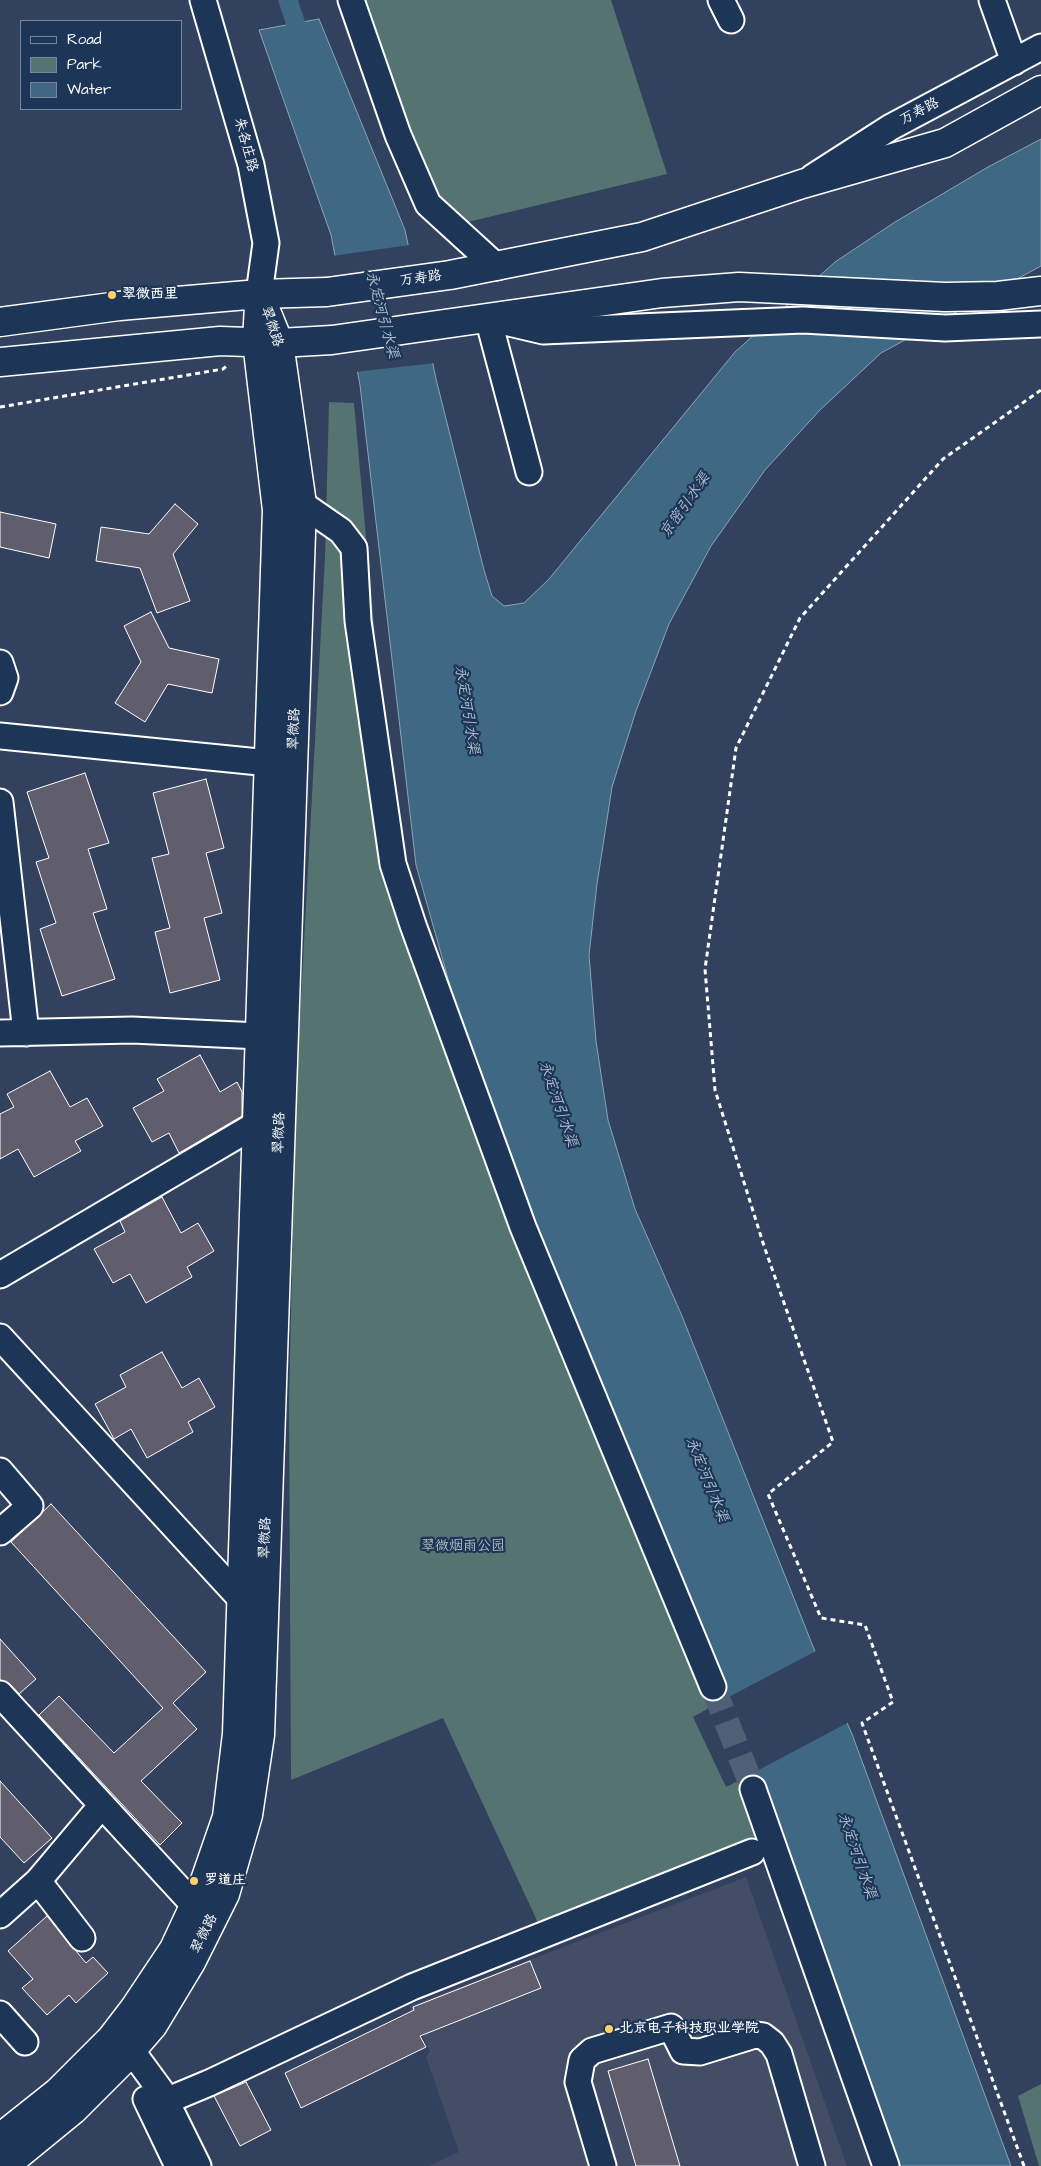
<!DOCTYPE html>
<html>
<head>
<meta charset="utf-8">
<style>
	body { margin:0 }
	#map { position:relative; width:1041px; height:2166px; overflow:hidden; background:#31415e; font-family:"Architects Daughter",sans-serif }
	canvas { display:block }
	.legend { position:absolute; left:20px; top:20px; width:162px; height:90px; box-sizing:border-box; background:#1d3557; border:1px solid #77869a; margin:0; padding:6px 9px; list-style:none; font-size:15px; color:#fff }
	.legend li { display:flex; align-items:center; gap:10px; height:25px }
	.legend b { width:25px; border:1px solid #77869a }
</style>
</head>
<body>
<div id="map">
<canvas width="1041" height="2166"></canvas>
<ul class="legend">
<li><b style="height:6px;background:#1d3557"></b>Road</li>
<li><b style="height:14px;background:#557371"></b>Park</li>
<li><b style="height:14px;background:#3e6884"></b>Water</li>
</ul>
</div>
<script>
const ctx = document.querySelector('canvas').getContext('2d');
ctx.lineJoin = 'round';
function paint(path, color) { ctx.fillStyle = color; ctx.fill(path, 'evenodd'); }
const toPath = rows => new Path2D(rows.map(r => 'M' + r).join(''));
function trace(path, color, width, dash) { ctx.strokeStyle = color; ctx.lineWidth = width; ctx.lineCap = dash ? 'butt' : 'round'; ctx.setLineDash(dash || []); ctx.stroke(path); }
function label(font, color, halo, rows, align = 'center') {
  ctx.font = font + ' "Architects Daughter","LXGW WenKai TC",sans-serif'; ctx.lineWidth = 4.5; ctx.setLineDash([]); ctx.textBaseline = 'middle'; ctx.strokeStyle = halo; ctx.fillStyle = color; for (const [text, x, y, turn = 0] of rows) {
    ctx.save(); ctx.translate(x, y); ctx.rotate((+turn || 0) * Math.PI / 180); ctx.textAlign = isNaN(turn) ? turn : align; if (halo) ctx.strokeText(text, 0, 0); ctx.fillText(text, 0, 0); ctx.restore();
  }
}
const built = toPath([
	[746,1877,847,2166,428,2166,459,2152,426,2057,430,2051,409,2006]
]);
const green = toPath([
	[363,0,611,0,667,174,468,222,426,182],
	[329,402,354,403,393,839,523,1244,716,1704,693,1717,726,1787,744,1778,761,1834,539,1925,443,1718,291,1780,289,1404,296,1089,325,557],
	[1041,2084,1041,2166,1039,2166,1018,2096]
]);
const water = toPath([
	[319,19,405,230,436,379,484,570,492,596,504,606,524,603,549,579,735,352,835,262,895,222,988,167,1041,139,1041,266,881,353,820,410,765,470,711,546,669,624,636,711,612,787,597,884,589,955,596,1041,608,1120,635,1209,682,1316,814,1649,852,1734,1011,2166,899,2166,757,1775,491,1131,416,865,360,385,331,235,259,30,319,19]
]);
const pier = toPath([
	[410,245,435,363,355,372,332,256],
	[818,1650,849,1722,753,1773,723,1700]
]);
const canal = toPath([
	[288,0,303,46]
]);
const building = toPath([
	[175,504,198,524,173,554,190,601,157,613,140,568,96,561,101,527,149,534,175,504],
	[0,512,56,524,49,558,0,547,0,512],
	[151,612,169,648,219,659,212,693,168,684,145,722,115,703,141,662,124,626,151,612],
	[85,773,109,843,88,849,107,909,93,913,115,979,62,996,40,929,56,923,36,862,49,858,27,792,85,773],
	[206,779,224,848,206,853,222,913,204,918,220,980,170,993,155,932,170,928,152,858,169,854,153,793,206,779],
	[200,1055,220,1092,237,1082,242,1092,242,1116,179,1153,169,1133,152,1142,133,1108,164,1091,157,1079,200,1055],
	[50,1071,70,1107,87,1098,103,1126,75,1141,81,1151,34,1177,18,1149,0,1159,0,1114,14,1107,7,1094,50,1071],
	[162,1197,181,1233,198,1223,214,1251,187,1267,192,1277,146,1303,130,1274,113,1283,94,1249,125,1232,120,1221,162,1197],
	[162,1352,182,1388,199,1378,215,1407,188,1422,193,1432,147,1458,131,1429,114,1439,95,1404,126,1387,120,1375,162,1352],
	[51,1504,206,1672,173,1703,197,1729,141,1781,182,1823,160,1845,39,1715,59,1696,114,1753,163,1708,11,1542,51,1504],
	[0,1639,36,1679,19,1694,10,1684,0,1680,0,1639],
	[0,1781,52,1838,24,1863,0,1837,0,1781],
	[47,1916,86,1963,93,1957,108,1973,76,2003,69,1995,47,2015,22,1988,33,1979,8,1951,47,1916],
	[530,1961,541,1988,420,2036,426,2047,301,2108,285,2073,414,2010,413,2007,530,1961],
	[648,2059,680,2166,636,2166,608,2071,648,2059],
	[246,2082,271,2130,240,2146,214,2096,246,2082]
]);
const minorTunnel = toPath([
	[713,1687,753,1789]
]);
const path = toPath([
	[0,407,223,369,229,364],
	[1024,2166,862,1723,893,1702,865,1625,821,1618,768,1494,833,1442,764,1246,715,1090,705,969,736,748,800,618,943,459,1041,390]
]);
const minor = toPath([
	[203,0,251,165,266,243,259,294],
	[351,0,398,135,428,204,497,267],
	[721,0,731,20],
	[992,0,1014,62],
	[813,177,891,127,1041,47],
	[529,472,488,318,543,331,803,320,945,328,1041,324],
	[302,504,341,531,354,548,358,621,393,864,413,925,523,1227,713,1687],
	[0,663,5,678,0,692],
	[0,736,269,763],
	[0,802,26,1033],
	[0,1033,132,1030,260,1036],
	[0,1275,257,1124],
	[0,1337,241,1599],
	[0,1471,30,1506,0,1532],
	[0,1694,194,1905],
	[753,1789,886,2166],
	[38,1881,82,1938],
	[0,1915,38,1881,102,1805],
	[0,2014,25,2042],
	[114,2040,131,2050,161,2091,198,2166],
	[146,2099,178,2166],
	[166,2101,209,2083,412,1987,752,1852],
	[603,2166,578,2082,582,2060,592,2051,671,2027,683,2051,700,2052,755,2035,763,2036,772,2043,779,2054,812,2166]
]);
const major = toPath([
	[0,322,119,306,259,294],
	[0,362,220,341,275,343],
	[0,2138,58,2092,111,2039,134,2009,174,1949,202,1889,227,1817,237,1734,277,510,257,342,259,305],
	[0,2165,18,2155,73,2110,121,2062,153,2025,191,1962,225,1894,248,1815,260,1735,302,504,279,343,259,294]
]);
const highway = toPath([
	[259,294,327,292,450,275,642,237,802,184,945,143,1041,90],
	[279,343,332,340,662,293,739,287,945,297,998,296,1041,291]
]);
const markers = [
	[112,295,5,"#ffd166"],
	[194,1881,5,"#ffd166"],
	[609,2029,5,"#ffd166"]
];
const streetNames = [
	["万寿路",920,112,-27],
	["朱各庄路",245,145,75],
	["万寿路",421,279,-8],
	["翠微路",271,327,71],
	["翠微路",295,729,-88],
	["翠微路",280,1133,-88],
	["翠微路",266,1538,-88],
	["翠微路",205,1934,-64]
];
const poiNames = [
	["翠微西里",122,295],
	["罗道庄",204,1881],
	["北京电子科技职业学院",619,2029]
];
const parkNames = [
	["翠微烟雨公园",463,1547]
];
const waterNames = [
	["永定河引水渠",381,315,75],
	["京密引水渠",686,506,-55],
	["永定河引水渠",466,710,81],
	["永定河引水渠",557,1104,71],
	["永定河引水渠",706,1480,68],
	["永定河引水渠",856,1856,71]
];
paint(built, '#434d65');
paint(green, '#557371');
paint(water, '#3e6884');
trace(water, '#8ba4b5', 1);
paint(pier, '#31415e');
trace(canal, '#3e6884', 19);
paint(building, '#605d6d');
trace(building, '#fff', 1);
trace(minorTunnel, '#505e76', 25, [25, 12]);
trace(minor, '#fff', 29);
trace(major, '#fff', 31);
trace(highway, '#fff', 31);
trace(path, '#fff', 3, [5, 4]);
trace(minor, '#1d3557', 25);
trace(major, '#1d3557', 28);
trace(highway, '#1d3557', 28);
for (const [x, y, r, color] of markers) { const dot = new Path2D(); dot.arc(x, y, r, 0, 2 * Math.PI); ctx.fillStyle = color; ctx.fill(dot); trace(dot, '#1d3557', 2); }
label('14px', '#fff', '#1d3557', streetNames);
label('bold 14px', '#fff', '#1d3557', poiNames, 'left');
label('14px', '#b2c0bf', '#1d3557', parkNames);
label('italic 15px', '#b2c3ce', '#1d3557', waterNames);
</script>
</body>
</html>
